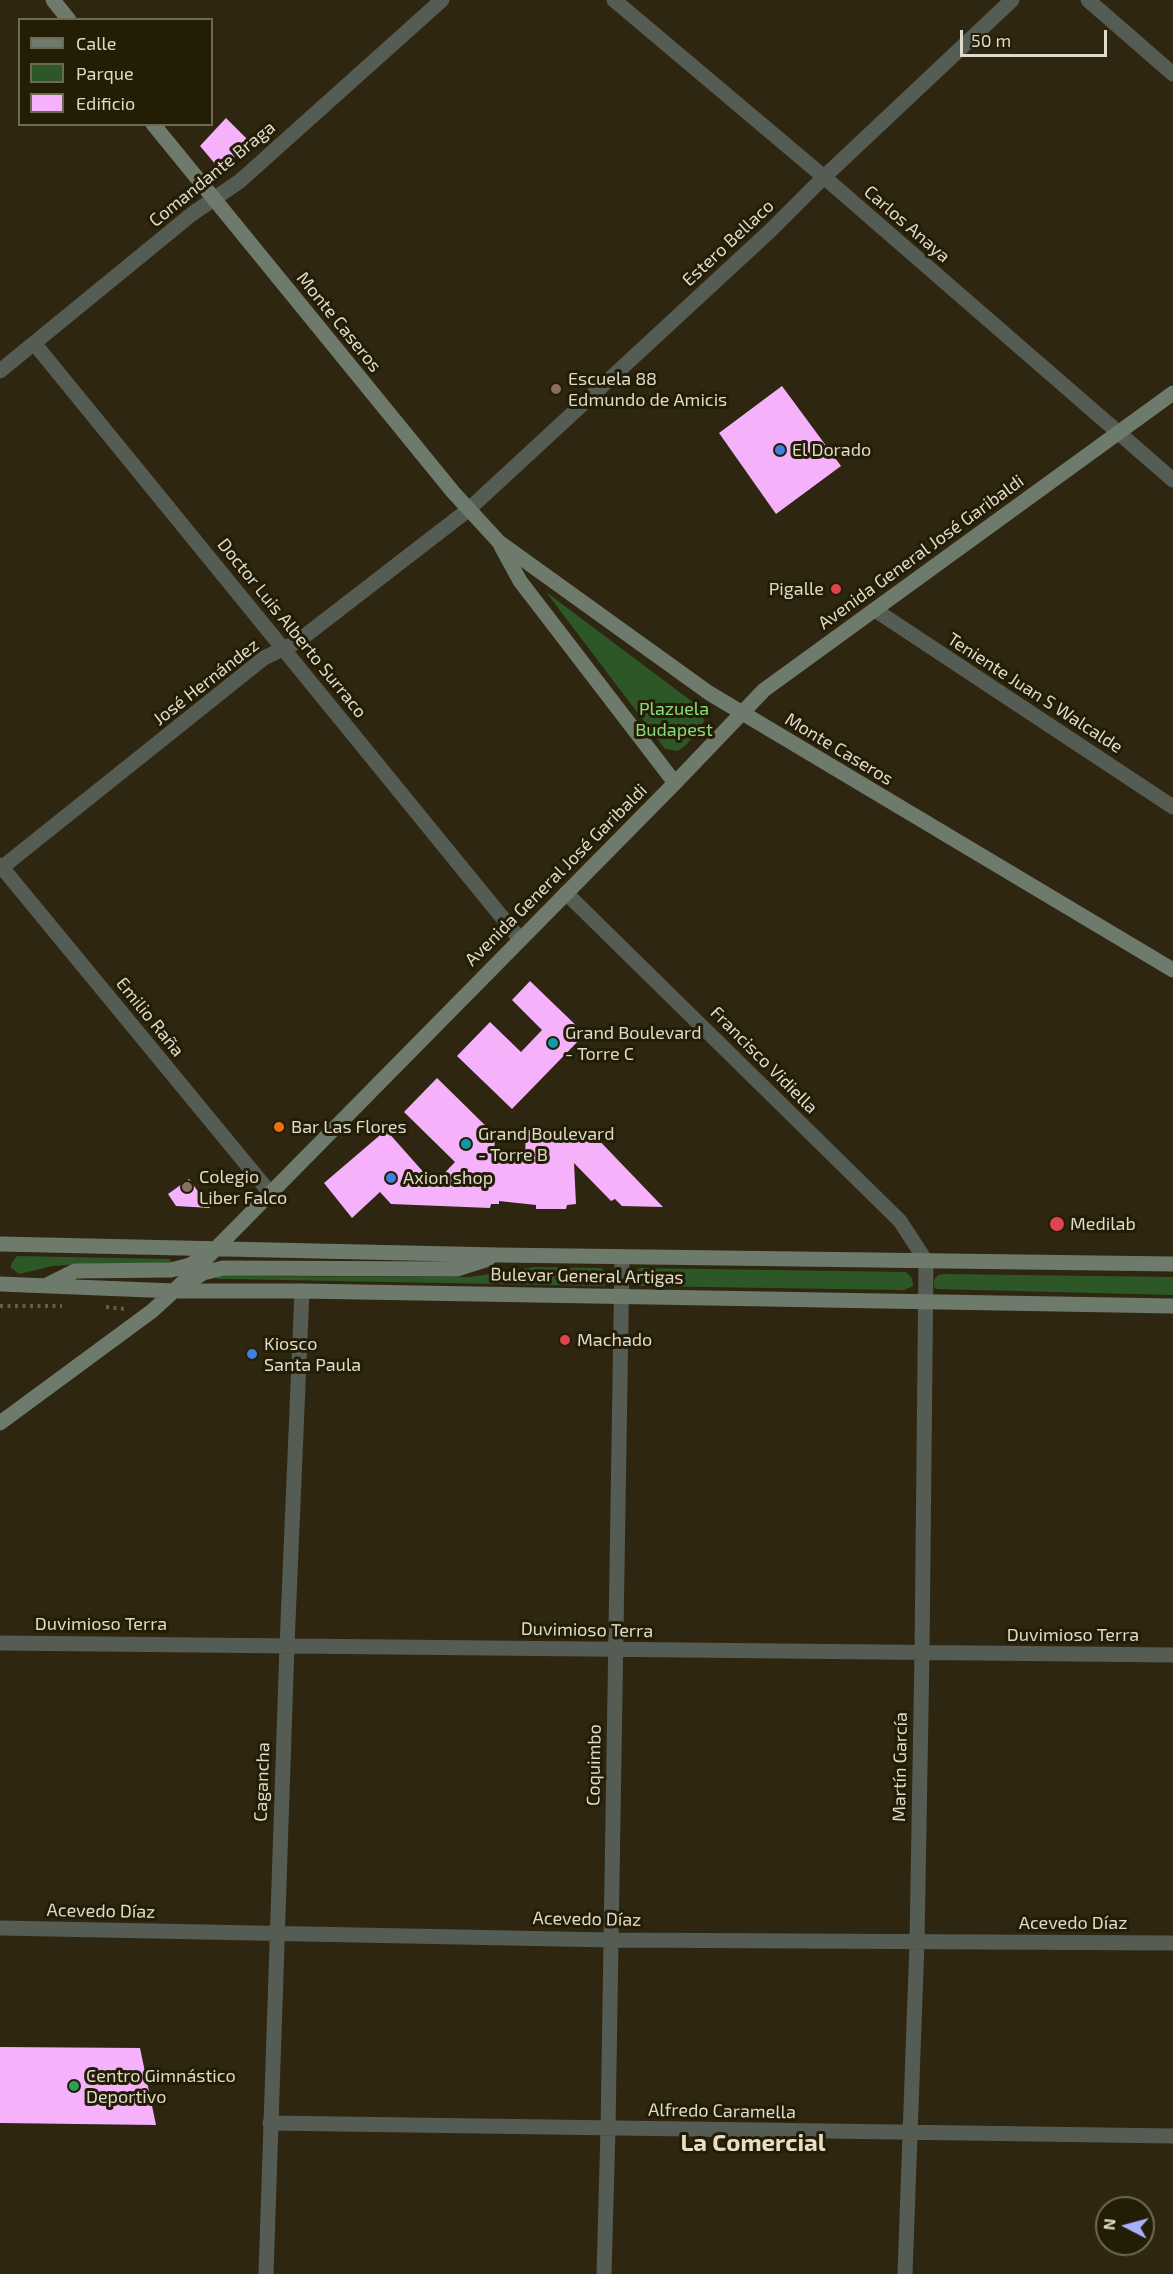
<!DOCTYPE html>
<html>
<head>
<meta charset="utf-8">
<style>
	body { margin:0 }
	#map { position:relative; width:1173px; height:2274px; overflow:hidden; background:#2e2610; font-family:"Exo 2",sans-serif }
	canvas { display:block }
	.legend { position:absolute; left:18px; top:18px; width:195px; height:108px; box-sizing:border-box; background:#241d06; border:2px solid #6e6955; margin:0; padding:8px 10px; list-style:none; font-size:18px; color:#dedacc }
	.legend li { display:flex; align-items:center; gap:12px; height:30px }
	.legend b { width:30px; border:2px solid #6e6955 }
	.north { position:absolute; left:1095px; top:2196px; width:60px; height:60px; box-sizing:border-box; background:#241d06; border:2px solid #6e6955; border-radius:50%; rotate:276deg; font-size:16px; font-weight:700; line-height:24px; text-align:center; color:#dedacc }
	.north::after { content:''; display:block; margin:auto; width:21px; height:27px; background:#a8b0fc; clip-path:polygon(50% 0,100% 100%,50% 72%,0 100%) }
	.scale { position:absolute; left:960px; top:30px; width:147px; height:27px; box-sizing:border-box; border:3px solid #dedacc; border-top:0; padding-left:8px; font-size:18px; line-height:21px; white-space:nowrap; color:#dedacc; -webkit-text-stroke:4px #241d06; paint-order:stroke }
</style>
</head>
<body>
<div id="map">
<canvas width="1173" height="2274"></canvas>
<ul class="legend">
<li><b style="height:8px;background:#6e7a6b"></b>Calle</li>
<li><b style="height:16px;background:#2d5727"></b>Parque</li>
<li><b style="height:16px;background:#f5b2fb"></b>Edificio</li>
</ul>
<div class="north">N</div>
<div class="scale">50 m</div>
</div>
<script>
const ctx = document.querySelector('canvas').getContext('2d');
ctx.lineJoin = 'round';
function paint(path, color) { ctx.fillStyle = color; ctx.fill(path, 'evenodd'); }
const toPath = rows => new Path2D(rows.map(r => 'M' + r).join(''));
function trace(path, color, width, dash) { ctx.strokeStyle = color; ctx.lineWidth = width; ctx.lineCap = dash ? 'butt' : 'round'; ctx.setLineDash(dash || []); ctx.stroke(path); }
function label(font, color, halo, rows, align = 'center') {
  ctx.font = font + ' "Exo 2",sans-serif'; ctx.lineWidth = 6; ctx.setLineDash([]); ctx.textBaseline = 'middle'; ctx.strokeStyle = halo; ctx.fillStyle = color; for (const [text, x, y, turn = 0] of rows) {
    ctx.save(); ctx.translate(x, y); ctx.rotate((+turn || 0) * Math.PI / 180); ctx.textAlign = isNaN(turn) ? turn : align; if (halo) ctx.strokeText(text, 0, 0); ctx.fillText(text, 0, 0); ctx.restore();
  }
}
const green = toPath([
	[546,592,702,709,704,720,702,727,685,746,678,751,665,749],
	[17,1256,170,1259,172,1263,81,1264,53,1266,19,1274,11,1268,11,1264],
	[534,1267,601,1268,609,1275,607,1283,604,1286,230,1279,217,1279,216,1276,470,1277],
	[640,1268,906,1272,912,1278,913,1286,904,1290,640,1286,634,1284,633,1280,633,1274],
	[944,1274,1173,1277,1173,1295,937,1289,934,1287,934,1280,938,1275]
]);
const building = toPath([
	[226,118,250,142,227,164,216,165,200,146],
	[782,386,841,466,776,514,719,433],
	[530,981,585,1034,512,1109,457,1056,490,1022,521,1052,542,1030,512,1000],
	[437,1078,495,1135,494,1155,525,1159,526,1130,591,1132,663,1207,622,1206,615,1199,611,1201,574,1163,576,1204,567,1205,566,1209,536,1209,536,1205,499,1201,499,1204,491,1204,490,1208,391,1204,380,1192,352,1218,324,1183,386,1130,434,1184,455,1162,404,1112],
	[189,1179,210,1208,176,1206,168,1194],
	[0,2047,140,2048,156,2125,0,2123]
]);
const path = toPath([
	[0,1306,62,1306],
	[106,1307,125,1309]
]);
const street = toPath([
	[614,0,824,177,1173,480],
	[1088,0,1173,74],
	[34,343,519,938],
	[0,371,192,214,240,181,442,0],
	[875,610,1173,807],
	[0,865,271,1194],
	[0,869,264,658,297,642,468,510,771,230,824,177,1012,0],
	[566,893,900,1221,926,1261,922,1653,917,1942,905,2274],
	[0,1643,1173,1655],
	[0,1928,611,1940,1173,1943],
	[270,2123,1173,2136],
	[266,2274,287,1645,302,1291],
	[604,2274,608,2129,622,1257]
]);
const secondary = toPath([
	[53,0,69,20],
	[153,124,453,492,499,542,709,693,1173,970],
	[501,546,520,581,675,783],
	[0,1244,498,1255,1173,1264],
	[190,1281,203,1273,223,1268,457,1269,488,1259],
	[0,1284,174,1291,302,1291,1173,1306],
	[49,1284,75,1271,171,1270,190,1265,202,1258],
	[0,1423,152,1311,174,1291,675,783,764,690,1173,393]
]);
const markers = [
	[556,389,6,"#8d6e63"],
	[780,450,6,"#3f7fe0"],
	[836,589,6,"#e0444e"],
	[553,1043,6,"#0f9aa8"],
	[279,1127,6,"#e8710a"],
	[466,1144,6,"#0f9aa8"],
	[391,1178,6,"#3f7fe0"],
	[187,1187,6,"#8d6e63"],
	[1057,1224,8,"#e0444e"],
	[565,1340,6,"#e0444e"],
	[252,1354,6,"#3f7fe0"],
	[74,2086,6,"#2e9e5b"]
];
const streetNames = [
	["Comandante Braga",212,174,-39],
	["Carlos Anaya",907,224,41],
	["Estero Bellaco",728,243,-43],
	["Monte Caseros",339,322,51],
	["Avenida General José Garibaldi",921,552,-36],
	["Doctor Luis Alberto Surraco",292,628,51],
	["José Hernández",206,682,-38],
	["Teniente Juan S Walcalde",1035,693,33],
	["Monte Caseros",839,749,31],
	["Avenida General José Garibaldi",556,875,-45],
	["Emilio Raña",150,1017,51],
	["Francisco Vidiella",764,1060,45],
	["Bulevar General Artigas",587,1276,1],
	["Duvimioso Terra",101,1624],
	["Duvimioso Terra",587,1630,1],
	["Duvimioso Terra",1073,1635],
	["Coquimbo",594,1765,-89],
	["Martín García",900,1767,-89],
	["Cagancha",262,1782,-88],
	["Acevedo Díaz",101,1911,1],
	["Acevedo Díaz",587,1919,1],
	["Acevedo Díaz",1073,1923],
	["Alfredo Caramella",722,2111,1]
];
const poiNames = [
	["Escuela 88",568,379],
	["Edmundo de Amicis",568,400],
	["El Dorado",792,450],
	["Pigalle",824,589,"right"],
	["Grand Boulevard",565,1033],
	["- Torre C",565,1054],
	["Bar Las Flores",291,1127],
	["Grand Boulevard",478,1134],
	["- Torre B",478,1155],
	["Colegio",199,1177],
	["Liber Falco",199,1198],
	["Axion shop",403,1178],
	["Medilab",1070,1224],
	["Machado",577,1340],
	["Kiosco",264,1344],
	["Santa Paula",264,1365],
	["Centro Gimnástico",86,2076],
	["Deportivo",86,2097]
];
const parkNames = [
	["Plazuela",674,709],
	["Budapest",674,730]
];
const districtNames = [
	["La Comercial",753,2143]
];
paint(green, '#2d5727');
paint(building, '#f5b2fb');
trace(path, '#655e4b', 4, [3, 4.5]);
trace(street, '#555c53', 15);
trace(secondary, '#6e7a6b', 15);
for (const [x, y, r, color] of markers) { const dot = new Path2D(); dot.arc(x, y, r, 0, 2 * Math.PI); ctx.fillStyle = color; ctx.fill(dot); trace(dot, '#241d06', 2); }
label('18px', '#dedacc', '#241d06', streetNames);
label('18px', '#dedacc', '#241d06', poiNames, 'left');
label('18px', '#89dc7c', '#241d06', parkNames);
label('bold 24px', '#e8dec3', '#241d06', districtNames);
</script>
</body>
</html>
